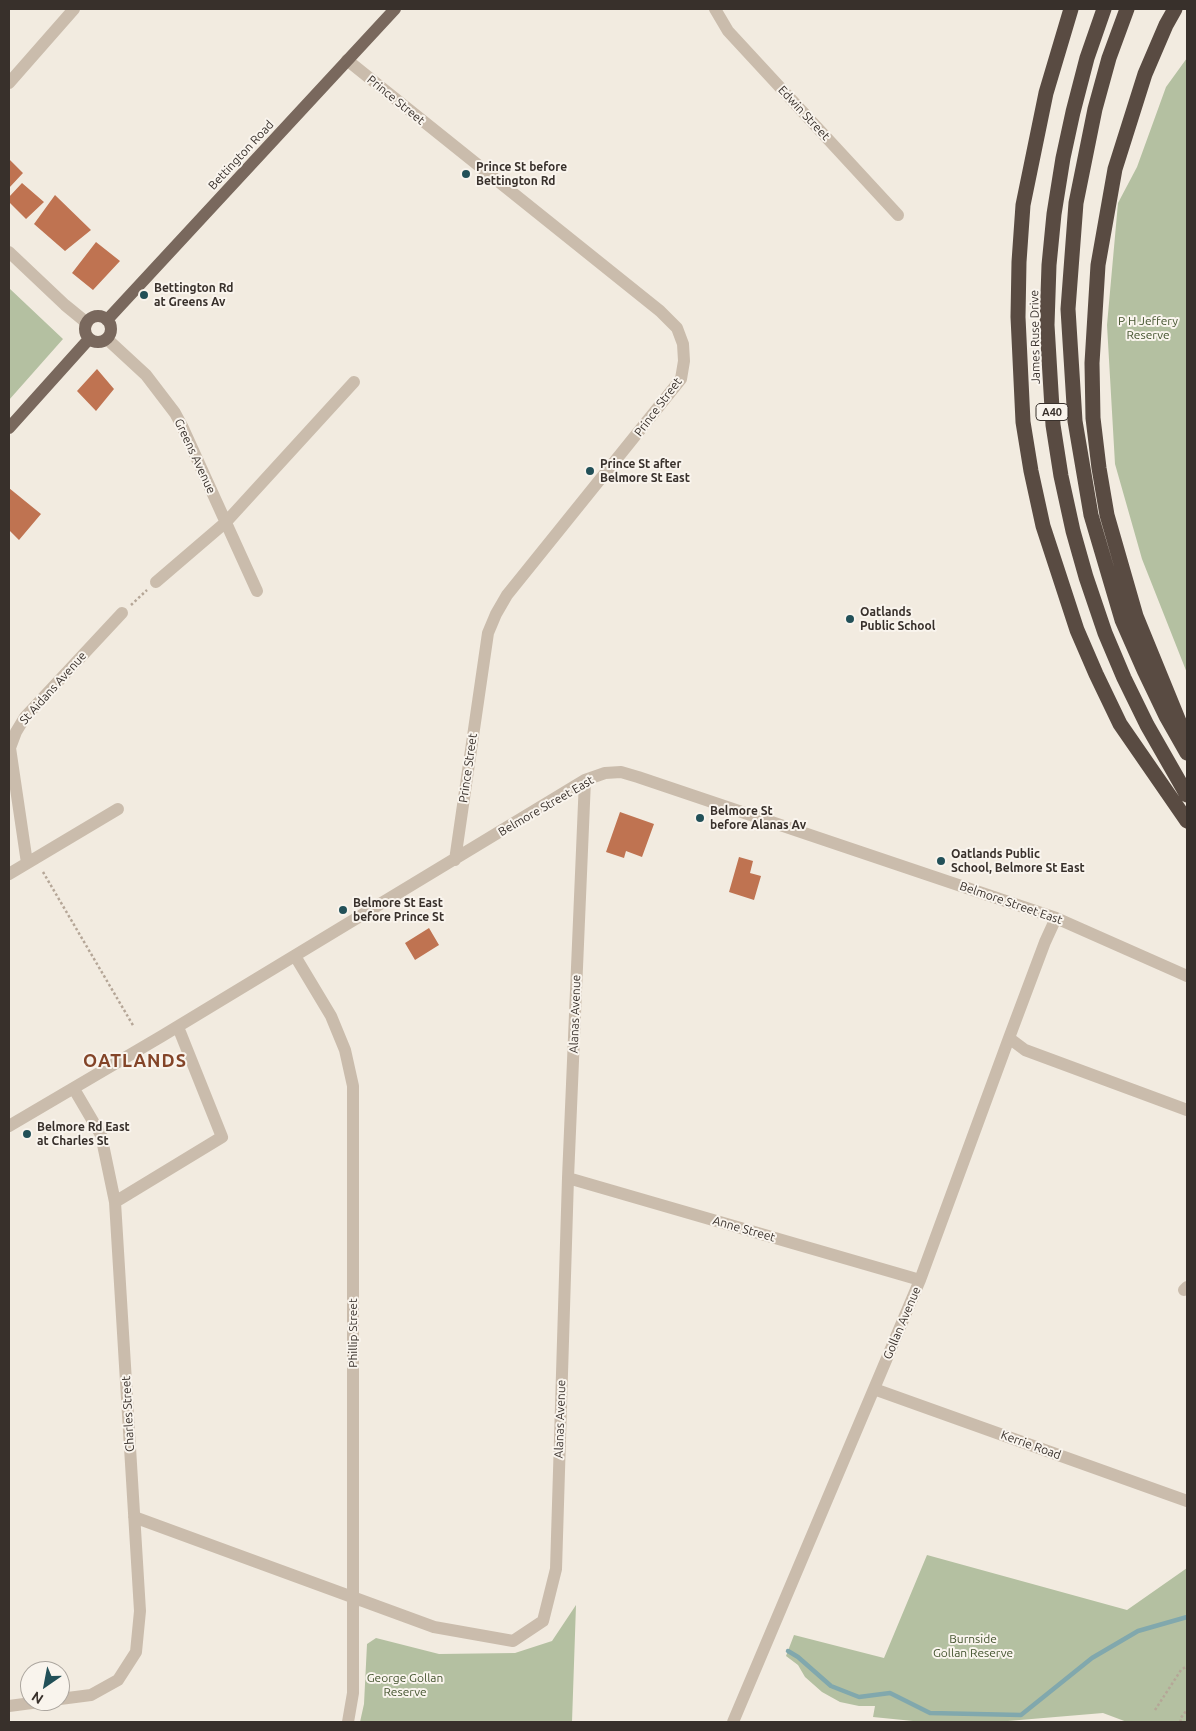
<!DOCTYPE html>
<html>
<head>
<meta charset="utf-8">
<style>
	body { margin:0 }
	#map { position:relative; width:1196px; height:1731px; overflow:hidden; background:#f2ebe0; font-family:Ubuntu,sans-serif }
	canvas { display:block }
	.frame { position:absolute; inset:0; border:10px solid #38302b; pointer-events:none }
	.north { position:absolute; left:20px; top:1661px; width:50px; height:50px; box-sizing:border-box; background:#f9f4ed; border:1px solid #aca69f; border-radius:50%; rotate:213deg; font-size:14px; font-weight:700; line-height:20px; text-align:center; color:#38302b }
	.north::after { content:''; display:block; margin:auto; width:18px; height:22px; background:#225058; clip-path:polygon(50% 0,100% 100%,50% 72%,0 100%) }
</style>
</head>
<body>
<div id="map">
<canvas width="1196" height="1731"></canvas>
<div class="frame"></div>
<div class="north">N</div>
</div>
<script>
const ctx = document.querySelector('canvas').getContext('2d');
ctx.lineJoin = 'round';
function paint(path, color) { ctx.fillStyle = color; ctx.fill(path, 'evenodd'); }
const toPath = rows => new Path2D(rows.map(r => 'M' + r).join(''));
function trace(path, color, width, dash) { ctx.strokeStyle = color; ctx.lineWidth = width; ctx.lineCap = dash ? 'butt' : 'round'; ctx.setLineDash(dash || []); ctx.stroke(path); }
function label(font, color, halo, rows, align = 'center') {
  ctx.font = font + ' Ubuntu,sans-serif'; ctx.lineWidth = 4; ctx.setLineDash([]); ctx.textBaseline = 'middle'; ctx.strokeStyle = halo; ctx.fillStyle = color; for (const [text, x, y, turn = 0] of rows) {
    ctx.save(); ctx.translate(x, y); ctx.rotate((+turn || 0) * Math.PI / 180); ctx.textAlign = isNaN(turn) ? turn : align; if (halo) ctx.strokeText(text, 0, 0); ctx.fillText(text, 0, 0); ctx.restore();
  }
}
const green = toPath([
	[1187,58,1187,673,1142,559,1115,464,1107,325,1118,203,1137,167,1166,87],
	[9,288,63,339,9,400],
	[927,1555,1127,1610,1187,1568,1187,1722,1127,1722,1103,1713,996,1722,923,1722,873,1717,875,1706,859,1706,840,1702,822,1692,805,1677,798,1665,786,1656,794,1635,884,1658],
	[576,1605,572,1722,360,1722,364,1704,367,1644,376,1638,439,1654,515,1653,552,1641]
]);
const stream = toPath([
	[788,1651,798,1657,831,1686,859,1697,890,1693,930,1713,1021,1715,1092,1658,1138,1631,1187,1617]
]);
const building = toPath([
	[9,159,23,173,9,188],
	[22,183,44,202,26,219,9,202,9,197],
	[55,195,91,230,65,251,34,224],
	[96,242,120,261,93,290,72,273],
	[97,369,114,389,96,411,77,391],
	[9,488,41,514,19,540,9,530],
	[620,812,654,824,642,857,626,851,624,858,606,852],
	[739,857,753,861,750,873,761,876,754,900,729,892],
	[429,928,439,945,415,960,405,943]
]);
const path = toPath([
	[131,605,147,590],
	[43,872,134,1027],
	[1155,1710,1181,1670,1187,1666],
	[1181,1722,1180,1719,1187,1710]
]);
const minor = toPath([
	[715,9,728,31,898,215],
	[347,60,660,311,677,328,683,344,684,361,681,379,507,595,496,614,488,633,455,860],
	[9,83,74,9],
	[9,252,65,305,87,323],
	[107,339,146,375,175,413,182,426,257,591],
	[156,582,226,522,354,382],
	[27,863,10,748,16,732,25,717,122,613],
	[9,874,118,809],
	[295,956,331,1016,345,1050,353,1086,353,1693,348,1722],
	[1009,1038,1025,1050,1187,1110],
	[9,1126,162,1036,585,780,605,773,621,772,638,777,1056,918,1187,976],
	[568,1178,920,1280],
	[115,1202,222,1137,178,1027],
	[1184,1290,1187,1287],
	[874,1389,1187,1501],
	[134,1517,434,1627,513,1641,543,1621,556,1569,568,1178,585,780],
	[60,1699,91,1695,118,1680,136,1652,140,1611,115,1202,101,1135,74,1089],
	[9,1706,47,1701],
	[733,1722,920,1280,1009,1038,1045,942,1056,918]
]);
const major = toPath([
	'85 329a13 13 0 1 1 26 0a13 13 0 1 1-26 0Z',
	[107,320,395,9],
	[9,428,89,339]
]);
const highway = toPath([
	[1071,9,1046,93,1023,205,1019,262,1018,317,1023,422,1031,471,1043,526,1077,630,1096,674,1120,724,1187,821],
	[1104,9,1087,58,1073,112,1063,158,1054,214,1049,265,1047,325,1053,425,1061,476,1073,531,1086,577,1105,633,1124,678,1147,725,1187,795],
	[1127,9,1109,58,1095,109,1076,203,1068,309,1075,421,1091,515,1122,620,1144,670,1166,716,1187,753],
	[1175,9,1166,25,1145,74,1115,169,1098,265,1092,363,1093,418,1099,468,1107,515,1136,616,1183,731]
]);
const markers = [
	[466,174,5,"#225058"],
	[144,295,5,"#225058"],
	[590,471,5,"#225058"],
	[850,619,5,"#225058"],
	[700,818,5,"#225058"],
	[941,861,5,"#225058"],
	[343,910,5,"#225058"],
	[27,1134,5,"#225058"]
];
const shields = [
	[1052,412,32]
];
const shieldNames = [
	["A40",1052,412]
];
const streetNames = [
	["Prince Street",396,100,39],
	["Edwin Street",804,113,47],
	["Bettington Road",241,155,-47],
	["James Ruse Drive",1035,337,-91],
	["Prince Street",658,407,-53],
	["Greens Avenue",195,456,65],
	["St Aidans Avenue",53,688,-48],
	["Prince Street",468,768,-82],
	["Belmore Street East",546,806,-30],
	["Belmore Street East",1011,903,19],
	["Alanas Avenue",575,1014,-88],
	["Anne Street",744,1229,16],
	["Gollan Avenue",902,1323,-67],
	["Phillip Street",353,1333,-90],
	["Charles Street",128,1414,-93],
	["Alanas Avenue",560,1419,-88],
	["Kerrie Road",1031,1445,20]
];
const poiNames = [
	["Prince St before",476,167],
	["Bettington Rd",476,181],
	["Bettington Rd",154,288],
	["at Greens Av",154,302],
	["Prince St after",600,464],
	["Belmore St East",600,478],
	["Oatlands",860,612],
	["Public School",860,626],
	["Belmore St",710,811],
	["before Alanas Av",710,825],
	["Oatlands Public",951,854],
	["School, Belmore St East",951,868],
	["Belmore St East",353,903],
	["before Prince St",353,917],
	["Belmore Rd East",37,1127],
	["at Charles St",37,1141]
];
const parkNames = [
	["P H Jeffery",1148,321],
	["Reserve",1148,335],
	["Burnside",973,1639],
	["Gollan Reserve",973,1653],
	["George Gollan",405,1678],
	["Reserve",405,1692]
];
const districtNames = [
	["OATLANDS",135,1061]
];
paint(green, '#b4c0a1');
trace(stream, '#81a8ad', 4.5);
paint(building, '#bf7351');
trace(path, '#b5a697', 2.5, [2.5, 2.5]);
trace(minor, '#cabcac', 12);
trace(major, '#79685d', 12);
trace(highway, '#594b42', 15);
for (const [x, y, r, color] of markers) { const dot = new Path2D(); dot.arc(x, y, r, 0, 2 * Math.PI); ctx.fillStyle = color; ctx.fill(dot); trace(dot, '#f9f4ed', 2); }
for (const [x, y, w] of shields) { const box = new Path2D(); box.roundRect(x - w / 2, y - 8.5, w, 17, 4); ctx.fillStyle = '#f9f4ed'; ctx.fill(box); trace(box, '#38302b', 1); }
label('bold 11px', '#38302b', null, shieldNames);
label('12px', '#38302b', '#f9f4ed', streetNames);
label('bold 12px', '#38302b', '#f9f4ed', poiNames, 'left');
label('12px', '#455530', '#f9f4ed', parkNames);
ctx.letterSpacing = '1px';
label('bold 18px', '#834428', '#f9f4ed', districtNames);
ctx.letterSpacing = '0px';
</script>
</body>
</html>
